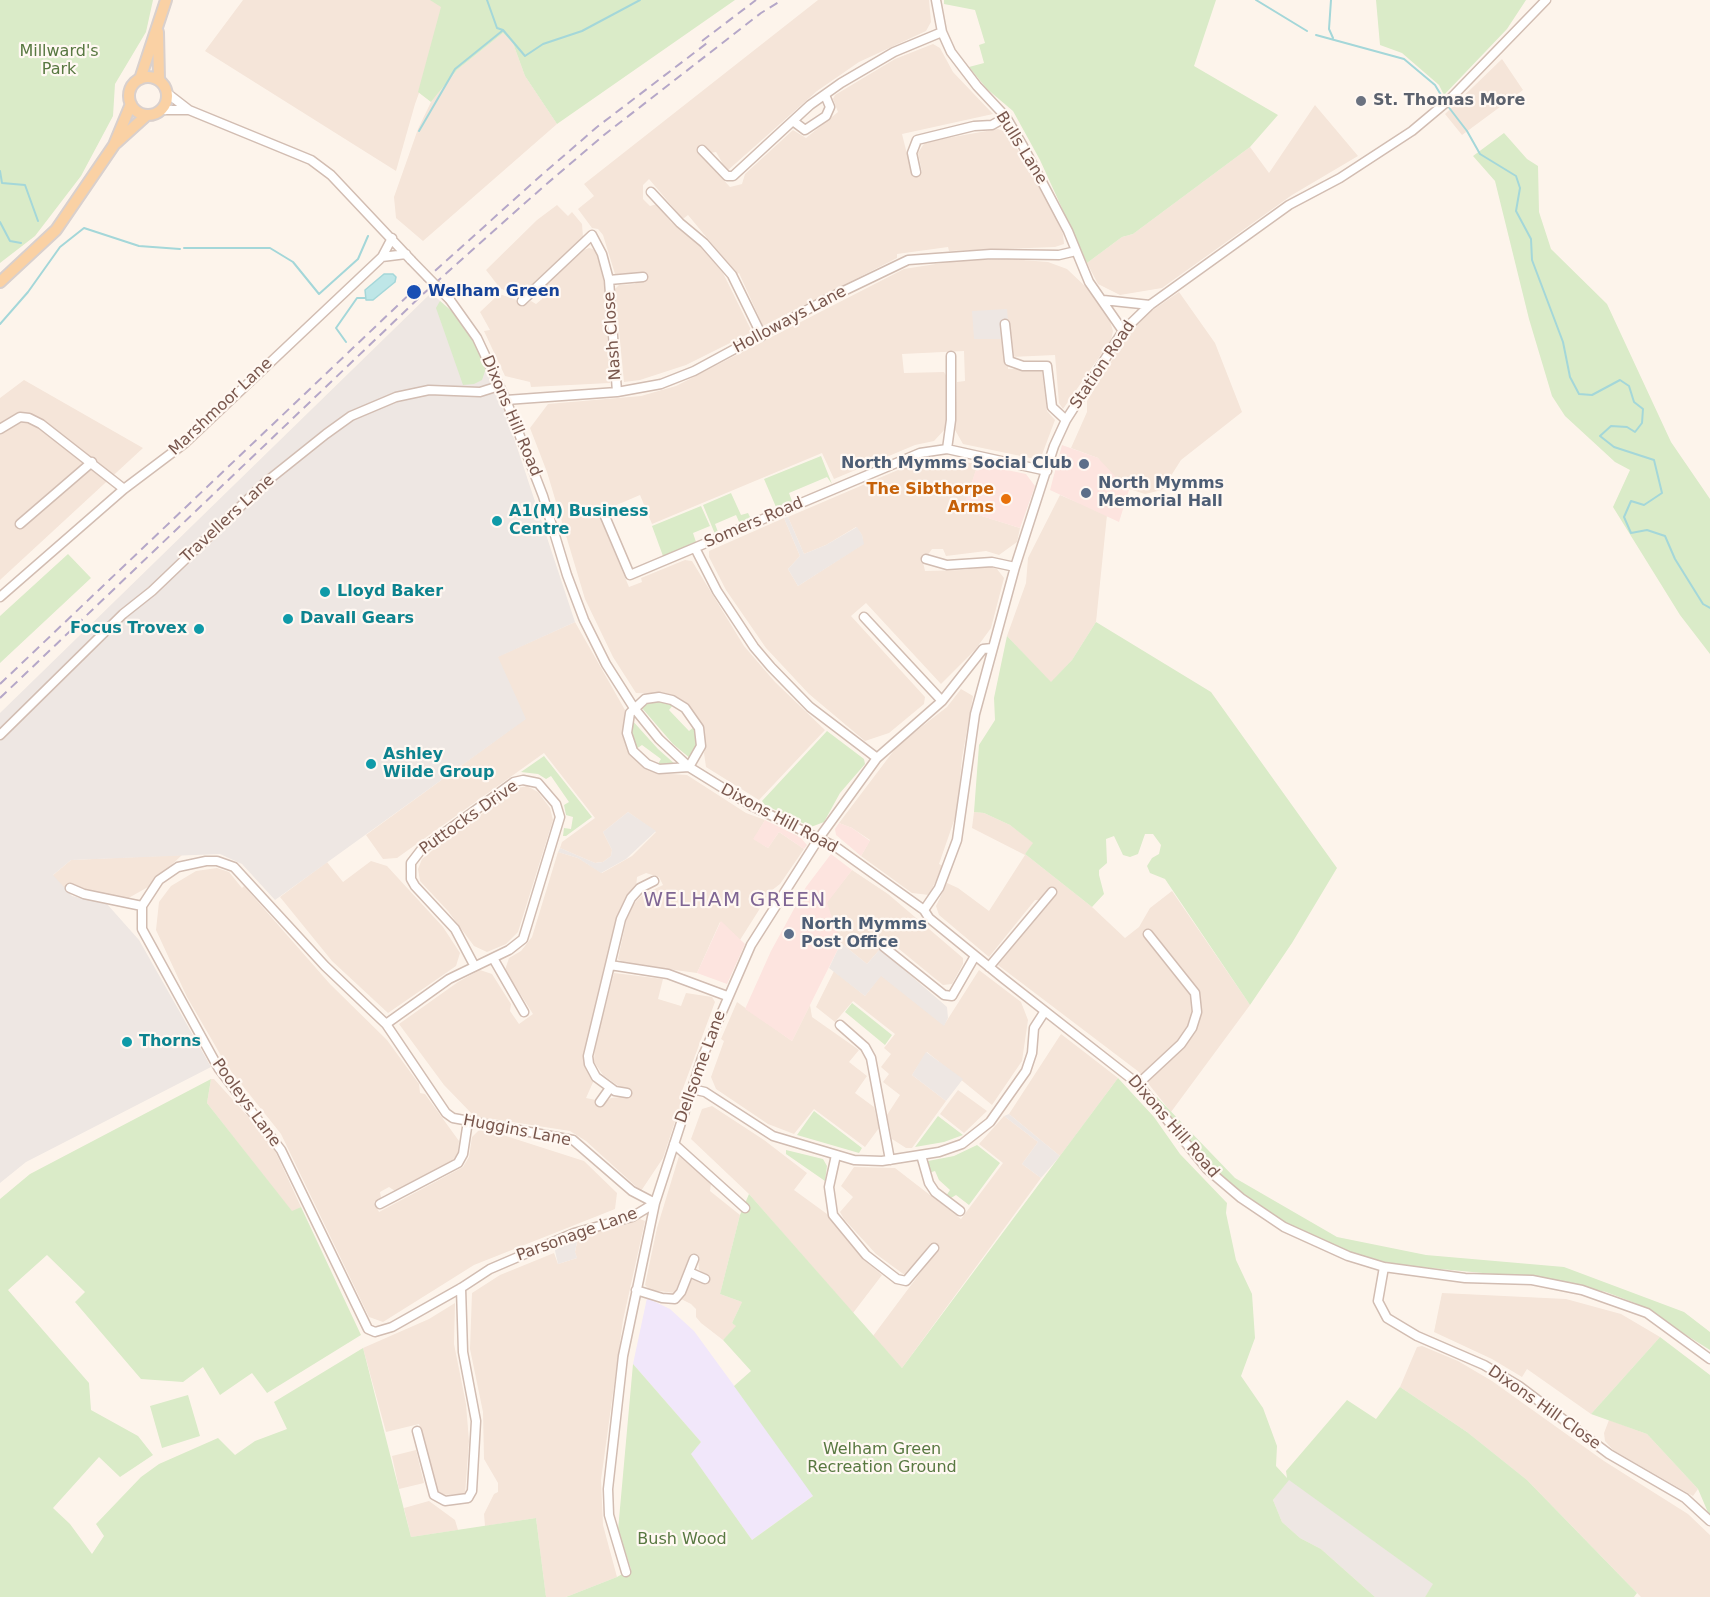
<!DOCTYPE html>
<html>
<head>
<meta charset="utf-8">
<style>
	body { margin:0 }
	canvas { display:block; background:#fdf4eb }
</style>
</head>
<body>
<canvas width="1710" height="1597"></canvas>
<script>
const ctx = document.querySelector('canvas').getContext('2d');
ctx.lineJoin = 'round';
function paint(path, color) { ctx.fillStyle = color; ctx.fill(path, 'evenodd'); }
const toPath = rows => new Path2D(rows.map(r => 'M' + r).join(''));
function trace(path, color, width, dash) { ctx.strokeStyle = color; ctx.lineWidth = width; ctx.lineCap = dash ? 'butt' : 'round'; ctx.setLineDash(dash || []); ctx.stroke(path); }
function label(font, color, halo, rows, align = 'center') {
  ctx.font = font + ' "DejaVu Sans",sans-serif'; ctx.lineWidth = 4.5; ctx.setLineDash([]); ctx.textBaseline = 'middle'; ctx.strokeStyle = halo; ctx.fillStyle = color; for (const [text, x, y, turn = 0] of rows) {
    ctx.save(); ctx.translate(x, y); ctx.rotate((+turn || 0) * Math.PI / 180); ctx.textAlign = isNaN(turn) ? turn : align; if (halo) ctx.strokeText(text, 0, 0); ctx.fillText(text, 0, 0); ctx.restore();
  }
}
const residential = toPath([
	[243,0,440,0,448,13,415,104,396,171,205,51],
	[818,0,929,0,931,22,926,31,859,62,817,91,727,171,716,152,710,153,704,146,700,148,698,152,730,187,742,184,745,174,793,130,806,138,838,112,833,99,835,95,895,59,933,44,940,48,953,72,993,114,902,134,912,174,922,172,918,153,925,142,998,129,1006,132,1040,183,1063,234,1064,244,1055,247,949,251,948,247,897,254,897,258,763,326,739,273,737,274,688,215,683,219,649,179,643,185,643,199,650,206,657,204,671,222,695,240,723,273,752,332,686,365,640,380,624,382,615,289,619,285,635,284,644,273,615,274,603,235,598,229,592,228,578,209,594,196,584,184],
	[503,33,513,43,525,76,557,124,423,241,396,218,394,197,418,129,431,102,457,70],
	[1502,59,1523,90,1462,135,1445,114],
	[1315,105,1358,156,1292,195,1162,288,1120,295,1098,284,1087,263,1122,237,1133,234,1250,147,1269,173],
	[557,205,568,216,572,212,582,224,583,237,518,297,500,288,486,270,537,220],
	[589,248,593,249,598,256,604,283,610,383,531,387,530,382,505,376,484,331,490,330,480,312,499,294,515,299,522,307,531,301,536,304,542,299,542,288,584,250],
	[1010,259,1048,262,1067,269,1086,287,1109,318,1113,331,1111,340,1063,409,1059,403,1055,355,1011,357,1005,339,1008,369,1040,369,1042,372,1047,411,1055,420,1040,460,963,444,955,430,957,382,965,381,964,351,902,354,904,373,944,372,947,377,946,428,934,441,915,445,834,479,822,453,652,524,640,495,598,513,629,587,642,582,641,578,685,560,692,561,744,646,775,682,825,730,759,800,706,767,704,753,706,745,702,727,683,704,660,694,636,693,613,657,585,599,547,472,530,428,548,404,641,396,676,386,904,269,955,261],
	[1179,292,1215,343,1242,412,1181,460,1162,490,1145,494,1114,484,1098,458,1071,448,1087,412,1087,401,1130,331,1150,312],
	[24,380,143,448,0,580,0,398],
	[935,458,978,464,963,510,1020,528,1017,542,999,555,986,551,946,556,943,549,932,549,923,562,925,571,964,570,987,566,997,569,1004,578,991,628,975,650,941,684,866,603,851,616,925,697,924,704,889,733,865,741,809,694,766,648,726,590,709,557,709,551,784,518,800,556,788,569,798,586,863,544,862,535,856,527,826,545,804,554,788,517,919,461],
	[1060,495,1107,515,1096,622,1072,660,1051,683,1007,636,1026,583,1028,558],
	[575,622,625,710,622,735,631,756,655,773,687,775,746,813,765,820,754,839,768,848,779,832,804,849,780,884,771,891,740,940,720,922,697,973,623,963,618,959,627,917,632,906,642,895,663,885,659,877,646,873,637,877,636,887,621,909,586,1048,586,1065,594,1080,586,1098,596,1100,601,1105,611,1098,629,1096,630,1089,620,1087,603,1075,594,1062,595,1045,614,973,663,979,658,999,681,1006,686,993,712,997,715,1002,682,1091,684,1094,663,1158,641,1191,586,1141,570,1131,474,1116,444,1085,399,1024,458,982,480,970,492,974,511,1004,510,1011,519,1024,533,1014,505,970,509,958,521,951,532,937,558,852,578,858,602,873,632,856,656,832,628,812,603,832,612,850,611,856,603,862,595,863,560,848,562,842,595,818,544,753,397,858,383,859,366,835,525,719,497,657],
	[961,689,973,696,962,758,957,812,939,864,943,866,929,895,912,893,861,856,870,840,852,828,839,823,898,745,947,707],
	[527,786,538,792,550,808,553,820,518,932,506,944,487,952,474,946,448,911,420,881,418,869,422,859,444,841,518,788],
	[974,812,984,813,1010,825,1034,843,1025,854,1092,907,1125,938,1139,927,1150,908,1172,891,1250,1005,1171,1112,1139,1072,998,965,1057,894,1051,890,1042,900,1035,900,989,957,939,915,936,906,947,883,958,888,989,911,1025,855,972,828],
	[182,855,148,887,125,900,63,887,52,876,71,860],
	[371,861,387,866,443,927,460,953,456,966,388,1013,332,961,280,897,327,862,343,882],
	[217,868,229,872,242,888,244,886,330,984,387,1040,419,1084,420,1093,425,1094,459,1141,458,1154,451,1162,395,1191,389,1187,380,1192,381,1198,374,1202,379,1212,463,1167,469,1157,472,1137,481,1128,584,1161,617,1193,615,1209,474,1265,383,1322,369,1317,281,1134,227,1066,187,997,156,930,159,902,171,886,196,871],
	[852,870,888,894,963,958,963,964,952,984,943,985,888,940,867,964,841,943,826,903],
	[979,970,1021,1002,1028,1020,1022,1061,992,1105,927,1052,912,1075,946,1101,912,1148,906,1148,892,1139,887,1115,900,1095,883,1082,889,1074,881,1067,891,1054,884,1048,895,1034,853,1001,835,1022,816,1007,834,971,865,996,881,975,944,1025],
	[737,1002,792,1041,810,1005,812,1017,859,1050,849,1062,867,1076,855,1093,874,1107,879,1128,865,1147,814,1109,794,1134,768,1124,716,1089,711,1077,724,1041,721,1039],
	[1061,1034,1118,1078,1060,1156,1009,1114],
	[211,1079,214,1079,271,1142,301,1207,292,1212,207,1103],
	[958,1090,987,1111,964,1133,940,1114],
	[712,1106,764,1140,807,1173,794,1190,827,1214,864,1260,882,1275,853,1313,749,1194,691,1139,702,1109],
	[1004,1116,1038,1142,1022,1164,1041,1178,902,1368,873,1336,938,1249,931,1243,906,1276,876,1254,844,1219,840,1212,853,1197,841,1186,854,1167,895,1168,961,1219,1003,1163,979,1144],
	[679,1156,711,1183,710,1191,740,1215,720,1294,742,1302,732,1323,737,1326,723,1340,701,1323,696,1317,696,1309,691,1304,681,1299,690,1279,706,1283,709,1276,699,1270,698,1257,690,1255,675,1293,650,1290,645,1285,657,1228],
	[640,1219,645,1221,623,1320,601,1480,603,1525,617,1577,566,1597,546,1597,536,1518,485,1526,484,1514,494,1494,498,1492,498,1483,484,1459,483,1412,470,1349,472,1293,500,1275,554,1253,558,1264,577,1258,575,1252,578,1237],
	[1442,1293,1566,1299,1621,1314,1660,1337,1591,1414,1527,1369,1522,1377,1492,1359,1434,1332],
	[455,1303,454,1344,466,1404,469,1441,465,1494,441,1495,435,1488,419,1424,386,1432,363,1348,429,1319],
	[1422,1346,1458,1361,1492,1381,1604,1461,1688,1514,1710,1535,1710,1597,1641,1597,1527,1480,1467,1432,1400,1387,1417,1347],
	[1609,1420,1647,1434,1698,1489,1693,1496,1613,1450,1605,1441,1604,1433],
	[416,1450,424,1483,399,1489,392,1456],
	[429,1501,455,1520,458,1530,411,1537,404,1508]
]);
const commercial = toPath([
	[1062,445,1098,458,1116,477,1114,484,1129,490,1119,522,1050,490],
	[978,464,1026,474,1035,486,1020,528,962,510],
	[765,820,800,837,807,845,804,849,779,832,768,848,753,839],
	[839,823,852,828,870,841,861,856,836,835,835,829],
	[831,854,852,870,827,903,841,943,792,1041,745,1009,771,951,806,887],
	[721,921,745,944,727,984,697,973]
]);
const industrial = toPath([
	[431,293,455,314,474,343,503,405,575,622,498,657,526,719,275,900,242,864,220,854,71,860,53,875,72,896,107,904,139,940,211,1067,26,1162,0,1183,0,713],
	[1007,309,1011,357,1004,339,974,339,972,311],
	[788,517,804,554,826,545,857,527,862,535,864,544,798,586,788,569,800,556,784,518],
	[628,812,656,831,626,859,601,873,578,858,558,852,560,848,595,863,603,862,611,856,612,850,603,832],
	[841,943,867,964,880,949,947,1007,948,1018,944,1026,881,976,865,996,829,968],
	[926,1052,963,1079,946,1101,912,1075],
	[1009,1114,1060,1156,1041,1178,1022,1164,1038,1142,1004,1116],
	[578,1237,575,1252,577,1258,558,1264,554,1246],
	[1289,1479,1434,1584,1425,1597,1375,1597,1321,1549,1300,1538,1282,1522,1273,1500]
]);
const education = toPath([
	[647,1298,670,1309,694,1331,814,1495,752,1540,690,1453,701,1442,633,1364]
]);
const green = toPath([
	[0,0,153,0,146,32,115,84,113,116,81,176,35,236,0,263],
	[430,0,735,0,557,124,525,76,513,43,503,33,457,70,431,102,418,92,441,7],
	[944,0,1216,0,1194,66,1278,115,1250,147,1133,234,1122,237,1087,263,1040,160,1013,111,987,89,969,67,984,63,979,45,985,43,975,10,944,4],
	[1376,0,1526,0,1507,29,1444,95,1439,85,1402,53,1380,45],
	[1504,133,1527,159,1538,166,1539,212,1551,249,1607,304,1671,442,1710,499,1710,654,1680,615,1613,507,1630,470,1615,462,1565,416,1552,396,1529,319,1495,181,1473,156],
	[440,301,455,314,474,343,486,368,482,380,474,384,463,385,436,308],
	[821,456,832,484,827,477,789,493,792,501,776,507,764,479],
	[731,493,741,515,748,513,751,519,740,524,736,515,715,524,718,532,715,534,703,505],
	[701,506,710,526,693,533,696,542,663,556,652,526],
	[68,554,91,578,0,663,0,616],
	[1096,622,1211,692,1337,868,1292,943,1250,1005,1165,879,1150,873,1147,866,1152,858,1159,854,1161,845,1153,834,1145,834,1138,854,1130,857,1123,855,1114,836,1106,839,1107,863,1099,870,1099,875,1104,894,1092,907,1025,854,1033,843,1010,825,984,813,974,812,979,745,995,720,994,698,1007,636,1051,682,1072,660],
	[660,700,673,705,669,710,689,731,694,727,700,740,691,759,673,744,642,708,646,702],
	[631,719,658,749,676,765,658,764,661,759,642,745,636,749,631,735],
	[827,731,864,759,865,764,840,793,824,822,811,827,765,805,762,801],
	[544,756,592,817,566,836,563,836,564,828,571,829,573,817,566,815,564,805,569,802,551,776,546,779,538,774,521,772],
	[852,1003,892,1035,885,1045,845,1012],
	[1118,1078,1154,1117,1180,1154,1227,1203,1226,1213,1236,1260,1252,1294,1255,1338,1241,1376,1263,1408,1277,1446,1276,1466,1287,1478,1286,1471,1347,1400,1376,1419,1400,1387,1467,1432,1527,1480,1637,1593,1634,1597,1425,1597,1433,1584,1289,1480,1273,1500,1282,1522,1300,1538,1321,1549,1375,1597,566,1597,617,1577,631,1569,618,1530,633,1364,701,1442,691,1454,752,1540,813,1496,734,1386,751,1371,723,1340,736,1326,732,1323,742,1302,720,1294,740,1215,749,1194,902,1368],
	[211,1079,207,1103,292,1211,301,1207,361,1335,267,1393,252,1373,220,1395,203,1367,183,1382,141,1379,75,1302,85,1292,47,1255,8,1290,89,1383,91,1410,138,1436,153,1455,120,1477,99,1457,53,1508,70,1524,92,1554,104,1536,96,1524,141,1477,159,1464,218,1438,235,1455,255,1441,287,1429,274,1402,363,1348,411,1537,536,1518,546,1597,0,1597,0,1199,30,1174],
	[1157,1097,1235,1178,1337,1237,1426,1255,1564,1267,1684,1312,1710,1332,1710,1350,1635,1303,1606,1292,1545,1279,1389,1264,1348,1252,1266,1213,1234,1188,1199,1155,1154,1099],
	[814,1111,862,1148,859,1153,797,1135],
	[938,1116,963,1135,944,1142,915,1147],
	[977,1145,1000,1163,969,1205,956,1195,951,1198,946,1196,950,1190,939,1180,935,1171,928,1173,927,1164,928,1161,954,1156],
	[786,1150,823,1159,827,1166,825,1181,786,1154],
	[1660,1337,1710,1375,1710,1517,1698,1489,1647,1434,1591,1414],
	[188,1395,200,1436,162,1448,150,1406]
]);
const water = toPath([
	[384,274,393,274,396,277,395,282,373,300,366,300,365,290,384,274]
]);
const stream = toPath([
	[487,0,497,28,503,30,525,56,543,44,582,31,640,0],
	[1256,0,1307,31],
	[1331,0,1329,29,1333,38],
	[1316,35,1404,59,1435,85,1444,100],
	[1447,105,1467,131,1480,154,1516,176,1520,188,1516,211,1531,239,1532,260,1563,342,1570,377,1579,394,1592,395,1620,380,1629,386,1634,402,1643,409,1642,423,1635,432,1627,427,1611,426,1600,436,1614,447,1654,460,1662,493,1644,505,1631,501,1624,517,1631,533,1647,530,1665,536,1675,559,1703,604,1710,608],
	[419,131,455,69,502,31],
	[0,171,2,183,25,185,38,221],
	[0,222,10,241,21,243],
	[184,248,270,248,293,262,319,294,358,259,368,236],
	[0,324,28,292,60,247,84,228,139,246,180,249],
	[346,342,336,328,357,298,365,298]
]);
const minor = toPath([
	[936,0,942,32,951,52,977,86,1006,117,1023,146,1068,231,1089,282,1123,331],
	[167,93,189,110,311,160,331,175,411,260],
	[162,110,189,110],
	[793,121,805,130,826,116,830,107,825,95],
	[702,150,727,176,733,176,810,105,841,83,894,52,942,32],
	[916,172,912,153,917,140,974,126,992,125,1006,117],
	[651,192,680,223,704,243,732,275,762,336],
	[382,257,406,254],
	[609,280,643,277],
	[450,300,477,338,506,400,543,496,567,575,584,620,606,664,634,708,659,739,689,767,752,806,836,847,924,910,929,918,1004,979,1138,1084,1207,1169,1241,1198,1284,1227,1348,1256,1384,1267,1465,1278,1532,1280,1582,1290,1647,1313,1710,1359],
	[1103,300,1150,305],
	[522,301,592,235,602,254,609,280,617,392],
	[1005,324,1009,361,1023,366,1047,366,1052,407,1066,420],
	[506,400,617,392,661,384,694,371,829,298,908,260,991,254,1059,255,1076,251],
	[0,429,20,417,29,418,41,424,124,489],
	[947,449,951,420,951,356],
	[604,514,630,575,920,453,947,449,1047,471],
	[20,524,92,462],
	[695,548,717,591,754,647,771,667,810,707,877,758],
	[926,559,947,565,992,562,1015,567],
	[0,597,124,489,185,443,382,257,392,238],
	[864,617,942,701],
	[659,697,672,700,685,708,699,728,701,746,689,767,659,769,647,764,633,751,627,733,630,713,645,699,659,697],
	[0,735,123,614,152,591,266,482,326,434,351,416,396,397,429,390,480,392,499,386],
	[206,861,217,861,234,867,325,966,386,1024,446,1113,453,1118,573,1140,632,1191,655,1203,632,1217,574,1233,490,1269,461,1288,392,1327,375,1332,368,1329,281,1150,219,1069,142,929,142,906,159,880,178,867,206,861],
	[70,888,84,894,142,906],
	[924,910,939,888,957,840,975,714,1015,567,1054,446,1066,420,1123,331,1150,305,1289,205,1340,178,1412,131,1449,100,1546,0],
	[884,947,944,995,952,996,975,956],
	[493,958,524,1012],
	[610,965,668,974,727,996],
	[989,967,1052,892],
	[386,1024,449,979,509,950,523,939,560,817,556,804,538,783,523,780,514,782,421,850,411,863,411,879,415,886,455,929,474,965],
	[840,1025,865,1047,871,1058,890,1160],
	[1138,1084,1181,1044,1192,1028,1197,1012,1195,993,1148,934],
	[692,1089,705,1092,773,1136,854,1160,882,1161,939,1152,962,1144,990,1122,1026,1071,1032,1053,1034,1028,1045,1011],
	[627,1093,615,1091,596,1077,589,1064,588,1056,621,919,631,898,640,888,654,881],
	[600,1102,610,1088],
	[674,1144,745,1208],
	[836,1155,829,1187,833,1215,866,1255,897,1279,906,1281,934,1248],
	[921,1155,929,1183,935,1192,960,1211],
	[380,1204,458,1163,463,1154,468,1121],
	[1384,1267,1378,1301,1387,1318,1417,1336,1484,1365,1519,1386,1609,1454,1685,1498,1710,1521],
	[689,1272,705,1279],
	[636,1290,662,1298,675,1299,681,1292,694,1259],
	[417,1431,434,1495,445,1501,468,1498,472,1491,476,1421,463,1352,461,1288],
	[626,1572,609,1515,608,1489,623,1356,655,1203,702,1058,751,945,819,838,877,758,942,701,983,649,992,648]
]);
const major = toPath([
	[158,32,159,80],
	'129 96a19 19 0 1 1 38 0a19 19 0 1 1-38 0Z',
	[140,79,166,0],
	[116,143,147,115],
	[0,282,56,230,114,145,131,104]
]);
const rail = toPath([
	[702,41,756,0],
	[0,684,416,288,537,179,597,127,711,40],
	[0,698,422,295,543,187,604,135,761,13,782,0]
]);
const minorBridge = toPath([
	[411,260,450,300]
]);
const markers = [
	[1361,101,6,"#6b7280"],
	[414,292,8,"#1a4fb4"],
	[1084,464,6,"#5c6f8a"],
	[1086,493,6,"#5c6f8a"],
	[1006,499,6,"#e8710a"],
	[497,521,6,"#0f9aa8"],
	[325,592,6,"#0f9aa8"],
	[288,619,6,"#0f9aa8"],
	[199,629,6,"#0f9aa8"],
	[371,764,6,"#0f9aa8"],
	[789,934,6,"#5c6f8a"],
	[127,1042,6,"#0f9aa8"]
];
const parkNames = [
	["Millward's",59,52],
	["Park",59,70],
	["Welham Green",882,1450],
	["Recreation Ground",882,1468],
	["Bush Wood",682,1540]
];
const worshipNames = [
	["St. Thomas More",1373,101]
];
const streetNames = [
	["Bulls Lane",1021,148,58],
	["Holloways Lane",790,320,-28],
	["Nash Close",613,336,-94],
	["Station Road",1103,365,-56],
	["Marshmoor Lane",221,407,-43],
	["Dixons Hill Road",511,416,67],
	["Travellers Lane",228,519,-43],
	["Somers Road",754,523,-23],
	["Puttocks Drive",469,818,-35],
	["Dixons Hill Road",779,819,28],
	["Dellsome Lane",701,1067,-70],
	["Pooleys Lane",246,1103,54],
	["Dixons Hill Road",1173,1127,49],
	["Huggins Lane",517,1131,11],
	["Parsonage Lane",577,1235,-20],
	["Dixons Hill Close",1544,1408,35]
];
const transitNames = [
	["Welham Green",428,292]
];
const serviceNames = [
	["North Mymms Social Club",1072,464,"right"],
	["North Mymms",1098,484],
	["Memorial Hall",1098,502],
	["North Mymms",801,925],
	["Post Office",801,943]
];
const foodNames = [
	["The Sibthorpe",994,490],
	["Arms",994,508]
];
const cultureNames = [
	["A1(M) Business",509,512],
	["Centre",509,530],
	["Lloyd Baker",337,592],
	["Davall Gears",300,619],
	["Focus Trovex",187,629,"right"],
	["Ashley",383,755],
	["Wilde Group",383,773],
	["Thorns",139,1042]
];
const quarterNames = [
	["WELHAM GREEN",735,901]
];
paint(residential, '#f5e5d9');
paint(commercial, '#fde4df');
paint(industrial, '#eee7e3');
paint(education, '#f1e7fa');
paint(green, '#daebc8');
paint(water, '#bee6e7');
trace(water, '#a4d7d9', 1.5);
trace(stream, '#a4d7d9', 2);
trace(minor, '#d2bdb2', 11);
trace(major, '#d9d0cd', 14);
trace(minor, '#fff', 8);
trace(major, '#fad1a4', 10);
trace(rail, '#b5a7c8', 2, [9, 6]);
trace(minorBridge, '#d2bdb2', 11, []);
trace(minorBridge, '#fff', 8);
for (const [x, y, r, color] of markers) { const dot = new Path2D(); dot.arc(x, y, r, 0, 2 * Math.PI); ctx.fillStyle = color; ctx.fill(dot); trace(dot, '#fff8f2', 2); }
label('16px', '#587841', '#fff8f2', parkNames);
label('bold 16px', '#5b616d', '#fff8f2', worshipNames, 'left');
label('16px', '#79574d', '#fff8f2', streetNames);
label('bold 16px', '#164399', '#fff8f2', transitNames, 'left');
label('bold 16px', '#4e5e75', '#fff8f2', serviceNames, 'left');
label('bold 16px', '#c56008', '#fff8f2', foodNames, 'right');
label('bold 16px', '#0d838f', '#fff8f2', cultureNames, 'left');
ctx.letterSpacing = '1.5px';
label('20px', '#7f6694', '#fff8f2', quarterNames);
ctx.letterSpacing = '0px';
</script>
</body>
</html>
